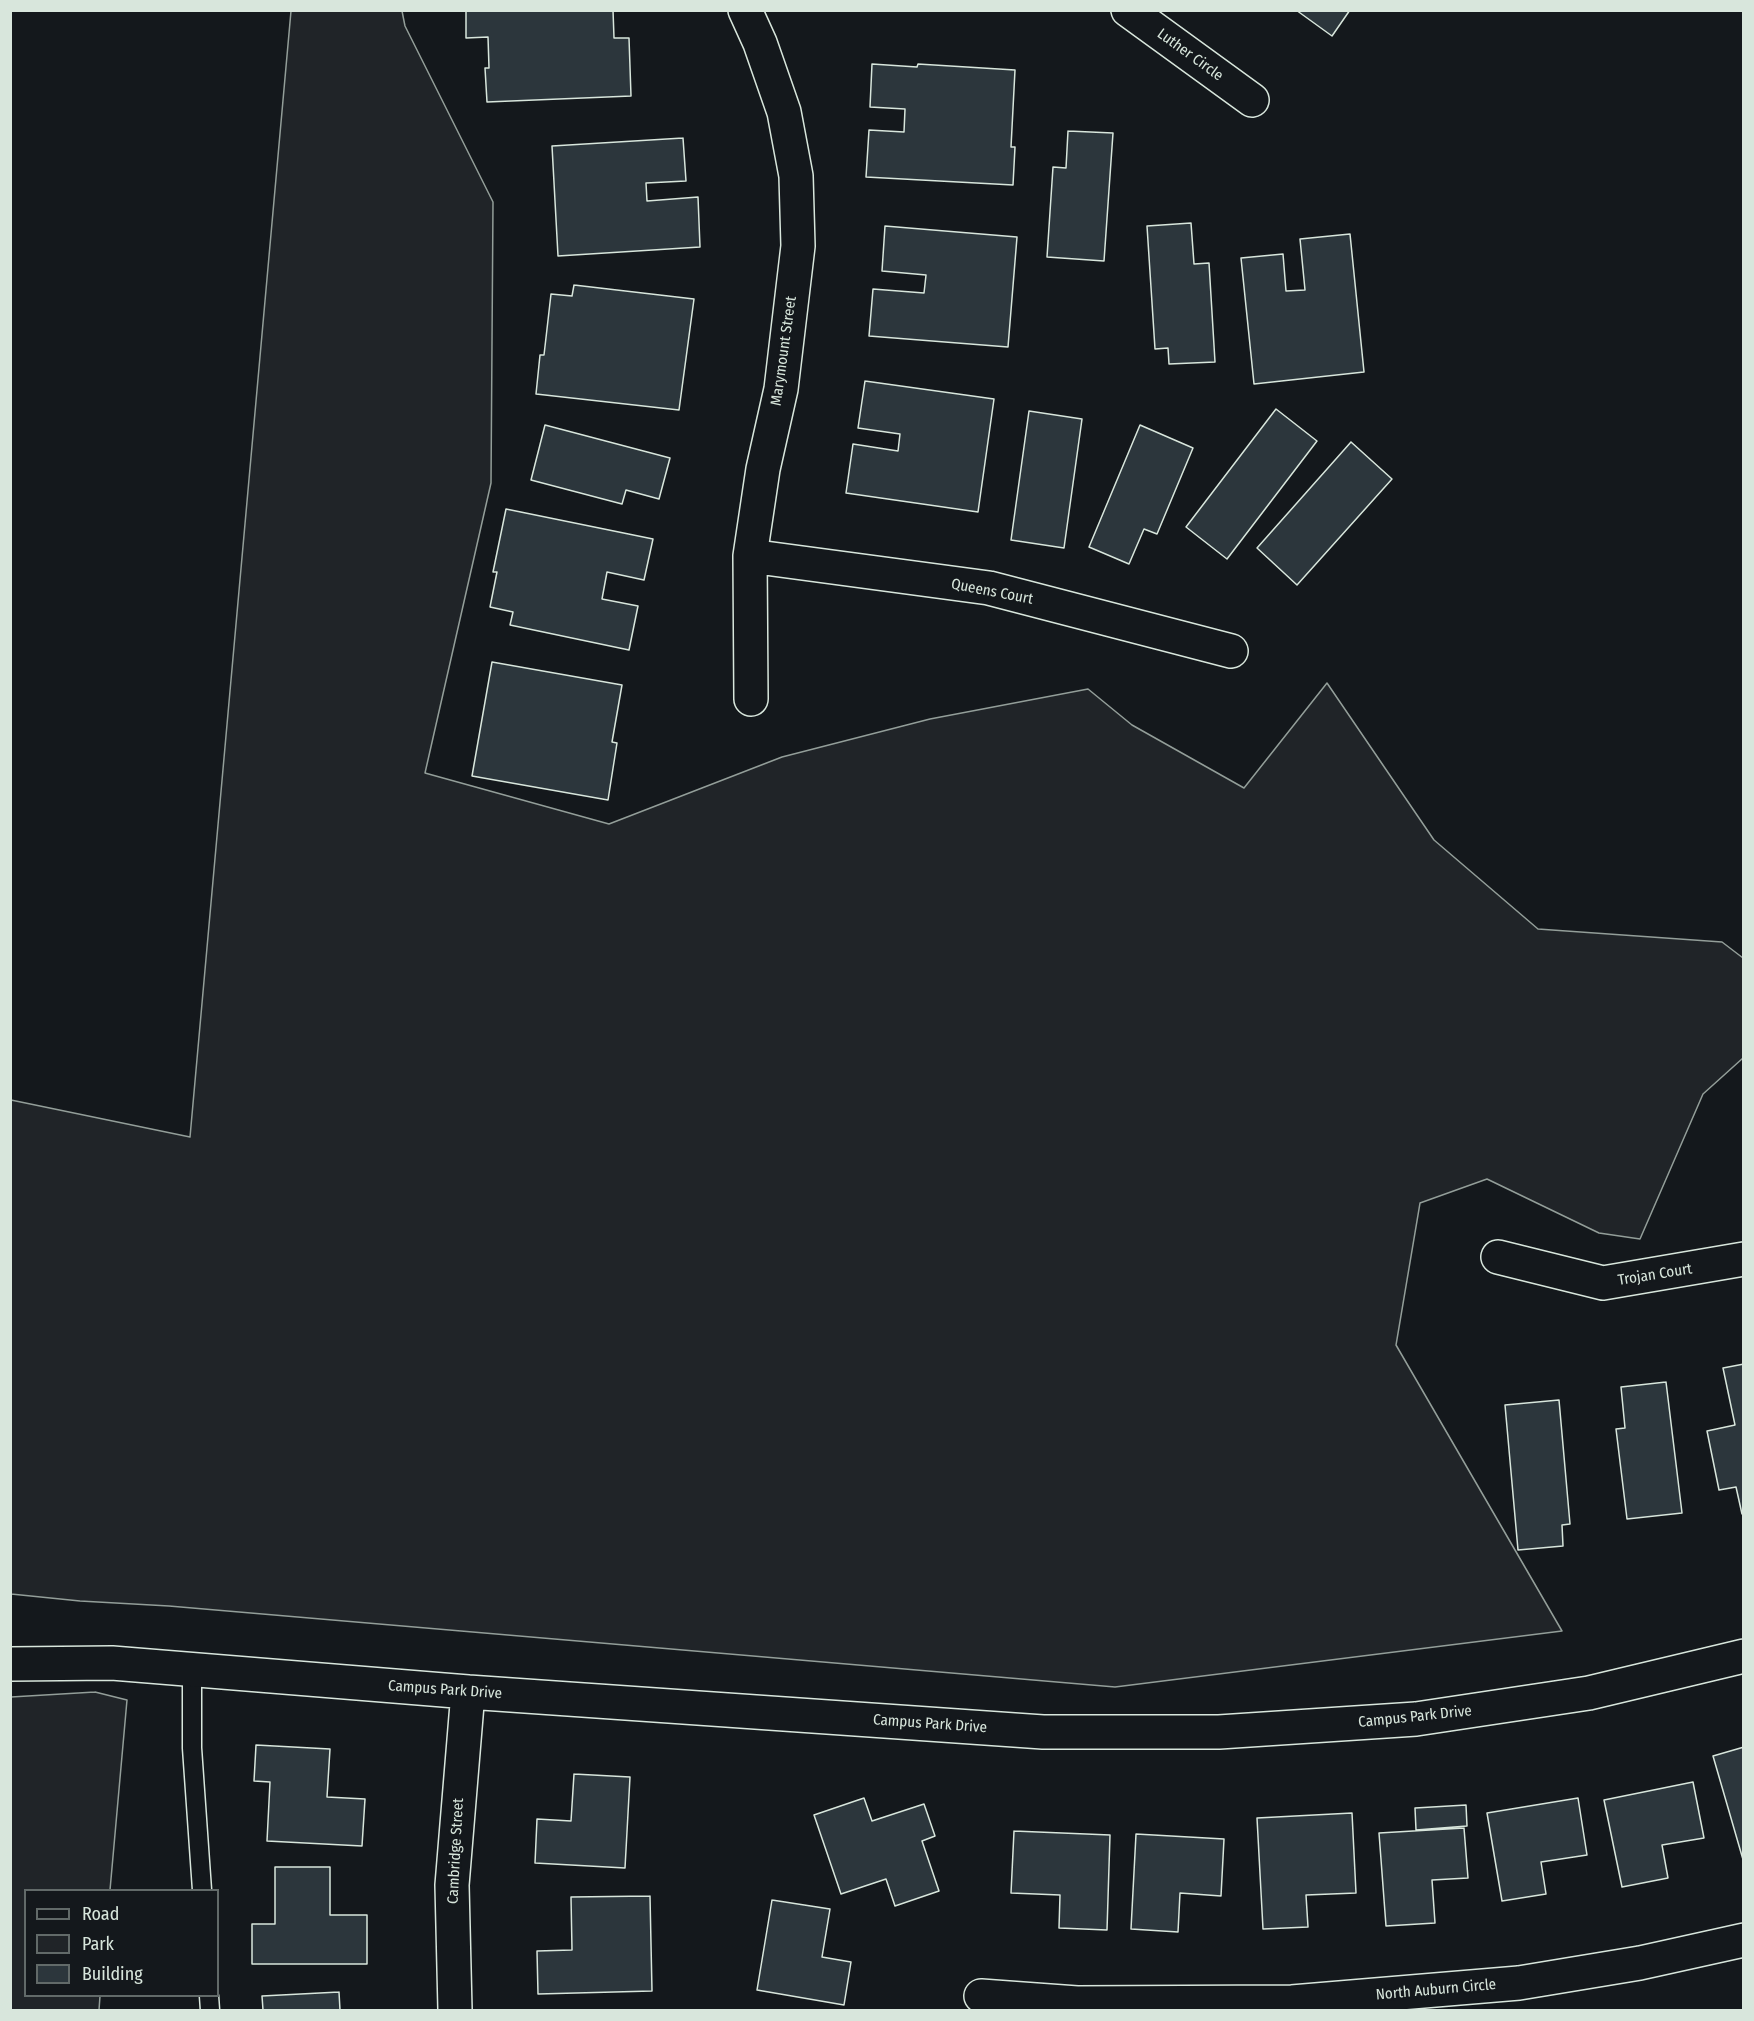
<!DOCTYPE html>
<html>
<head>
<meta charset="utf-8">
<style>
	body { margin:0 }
	#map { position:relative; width:1754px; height:2021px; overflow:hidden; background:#14181c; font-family:"Fira Sans Condensed",sans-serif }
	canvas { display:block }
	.frame { position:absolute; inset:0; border:12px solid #d8e6dc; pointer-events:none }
	.legend { position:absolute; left:24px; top:1889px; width:195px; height:108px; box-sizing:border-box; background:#14181c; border:2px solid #626a69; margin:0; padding:8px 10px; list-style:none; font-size:18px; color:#d8e6dc }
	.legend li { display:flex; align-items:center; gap:12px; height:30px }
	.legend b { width:30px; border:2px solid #626a69 }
</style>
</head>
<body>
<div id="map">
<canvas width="1754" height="2021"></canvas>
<div class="frame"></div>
<ul class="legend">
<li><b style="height:8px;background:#14181c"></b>Road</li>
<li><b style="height:16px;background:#202428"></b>Park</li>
<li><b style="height:16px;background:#2c363c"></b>Building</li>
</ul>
</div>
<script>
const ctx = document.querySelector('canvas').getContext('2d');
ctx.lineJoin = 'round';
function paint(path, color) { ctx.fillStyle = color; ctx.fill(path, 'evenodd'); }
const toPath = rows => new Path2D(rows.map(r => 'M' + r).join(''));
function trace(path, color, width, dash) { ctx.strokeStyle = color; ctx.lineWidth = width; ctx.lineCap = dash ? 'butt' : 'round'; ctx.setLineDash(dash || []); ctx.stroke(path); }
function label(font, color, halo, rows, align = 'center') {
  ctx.font = font + ' "Fira Sans Condensed",sans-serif'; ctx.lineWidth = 4.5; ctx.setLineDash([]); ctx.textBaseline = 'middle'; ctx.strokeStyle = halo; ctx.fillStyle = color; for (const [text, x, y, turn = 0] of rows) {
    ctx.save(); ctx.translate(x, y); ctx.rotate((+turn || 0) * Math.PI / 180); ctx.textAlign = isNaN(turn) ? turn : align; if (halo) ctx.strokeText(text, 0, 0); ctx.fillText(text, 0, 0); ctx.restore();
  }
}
const green = toPath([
	[291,11,402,11,405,26,493,202,491,483,425,773,609,824,782,757,930,719,1088,689,1132,725,1244,788,1327,683,1434,840,1538,929,1722,942,1743,958,1743,1058,1703,1094,1640,1239,1599,1233,1487,1179,1420,1203,1396,1345,1562,1631,1115,1687,169,1606,80,1601,11,1594,11,1100,190,1137,291,11],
	[95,1692,127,1700,110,1890,26,1890,26,1996,100,1996,99,2010,11,2010,11,1697,95,1692]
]);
const building = toPath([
	[466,10,613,10,614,38,629,38,631,96,487,102,485,68,489,68,488,37,466,38,466,10],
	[1296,10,1350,10,1332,36,1296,10],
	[872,64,917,67,918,64,1015,70,1011,147,1015,147,1013,185,866,177,869,130,904,132,905,109,870,107,872,64],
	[1068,131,1113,133,1104,261,1047,257,1053,167,1066,168,1068,131],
	[683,138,686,181,646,183,647,201,698,197,700,247,558,256,552,146,683,138],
	[1191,223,1194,264,1209,263,1215,362,1169,364,1168,348,1155,349,1147,226,1191,223],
	[885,226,1017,237,1008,347,869,336,873,289,924,293,926,275,882,271,885,226],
	[1350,234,1364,372,1254,384,1241,258,1283,254,1286,291,1305,290,1300,239,1350,234],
	[574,285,694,299,679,410,536,394,540,355,544,355,551,294,572,296,574,285],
	[865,381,994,399,978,512,846,493,853,444,898,451,900,434,858,428,865,381],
	[1276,409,1317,441,1227,559,1186,527,1276,409],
	[1029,411,1082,419,1064,548,1011,540,1029,411],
	[545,425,670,458,659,499,626,490,622,504,531,480,545,425],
	[1140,425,1193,448,1157,534,1144,529,1129,564,1089,547,1140,425],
	[1351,442,1392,479,1297,585,1257,548,1351,442],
	[506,509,653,539,644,580,607,572,602,599,638,606,629,650,510,625,513,612,490,607,497,572,493,572,506,509],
	[492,662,622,685,612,742,617,743,608,800,472,776,492,662],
	[1744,1364,1744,1513,1742,1514,1736,1487,1719,1490,1707,1431,1735,1425,1723,1368,1744,1364],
	[1666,1382,1682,1513,1627,1519,1616,1429,1625,1428,1621,1387,1666,1382],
	[1559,1400,1570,1524,1562,1525,1563,1546,1518,1550,1505,1405,1559,1400],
	[256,1745,330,1749,327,1797,365,1799,362,1846,267,1841,270,1782,254,1781,256,1745],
	[1744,1747,1744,1863,1713,1756,1744,1747],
	[574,1774,630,1777,625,1868,535,1863,537,1819,571,1821,574,1774],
	[1693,1782,1704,1838,1662,1845,1668,1878,1622,1887,1604,1800,1693,1782],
	[864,1798,872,1821,924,1804,935,1836,922,1841,939,1891,895,1906,886,1879,841,1894,814,1815,864,1798],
	[1578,1798,1587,1855,1541,1862,1546,1894,1502,1901,1487,1813,1578,1798],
	[1466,1805,1467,1826,1416,1830,1415,1808,1466,1805],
	[1352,1813,1356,1893,1306,1895,1308,1927,1263,1929,1257,1818,1352,1813],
	[1464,1828,1468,1878,1432,1880,1435,1923,1386,1926,1379,1833,1464,1828],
	[1014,1831,1110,1835,1107,1930,1059,1928,1060,1895,1011,1893,1014,1831],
	[1136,1834,1224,1839,1221,1896,1180,1893,1178,1932,1131,1929,1136,1834],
	[275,1867,330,1867,330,1915,367,1915,367,1964,252,1964,252,1924,275,1924,275,1867],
	[650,1896,652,1991,538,1994,537,1951,572,1950,571,1897,650,1896],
	[772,1900,830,1909,822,1957,851,1962,844,2005,757,1990,772,1900],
	[339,1992,340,2010,263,2010,262,1996,339,1992]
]);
const lane = toPath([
	[192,1670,192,1748,202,1890],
	[209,1996,210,2010]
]);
const street = toPath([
	[745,10,760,43,784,112,796,176,798,246,781,389,763,469,750,556,751,699],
	[1128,10,1252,100],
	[750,556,989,588,1231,651],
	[1498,1257,1603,1283,1744,1259],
	[10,1664,112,1663,468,1692,1043,1732,1219,1732,1416,1719,1589,1693,1744,1656],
	[981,1996,1077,2003,1292,2002,1519,1983,1640,1963,1744,1940],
	[455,2010,452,1885,468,1692]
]);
const streetNames = [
	["Luther Circle",1190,55,36],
	["Marymount Street",784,351,-82],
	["Queens Court",992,592,11],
	["Trojan Court",1655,1275,-9],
	["Campus Park Drive",445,1690,4],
	["Campus Park Drive",1415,1717,-6],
	["Campus Park Drive",930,1724,4],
	["Cambridge Street",456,1851,-87],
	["North Auburn Circle",1436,1990,-5]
];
paint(green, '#202428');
trace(green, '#939e99', 1.5);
paint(building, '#2c363c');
trace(building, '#d8e6dc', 1.5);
trace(lane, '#d8e6dc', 21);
trace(street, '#d8e6dc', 36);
trace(lane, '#14181c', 18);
trace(street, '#14181c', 33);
label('15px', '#d8e6dc', '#14181c', streetNames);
</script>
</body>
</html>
